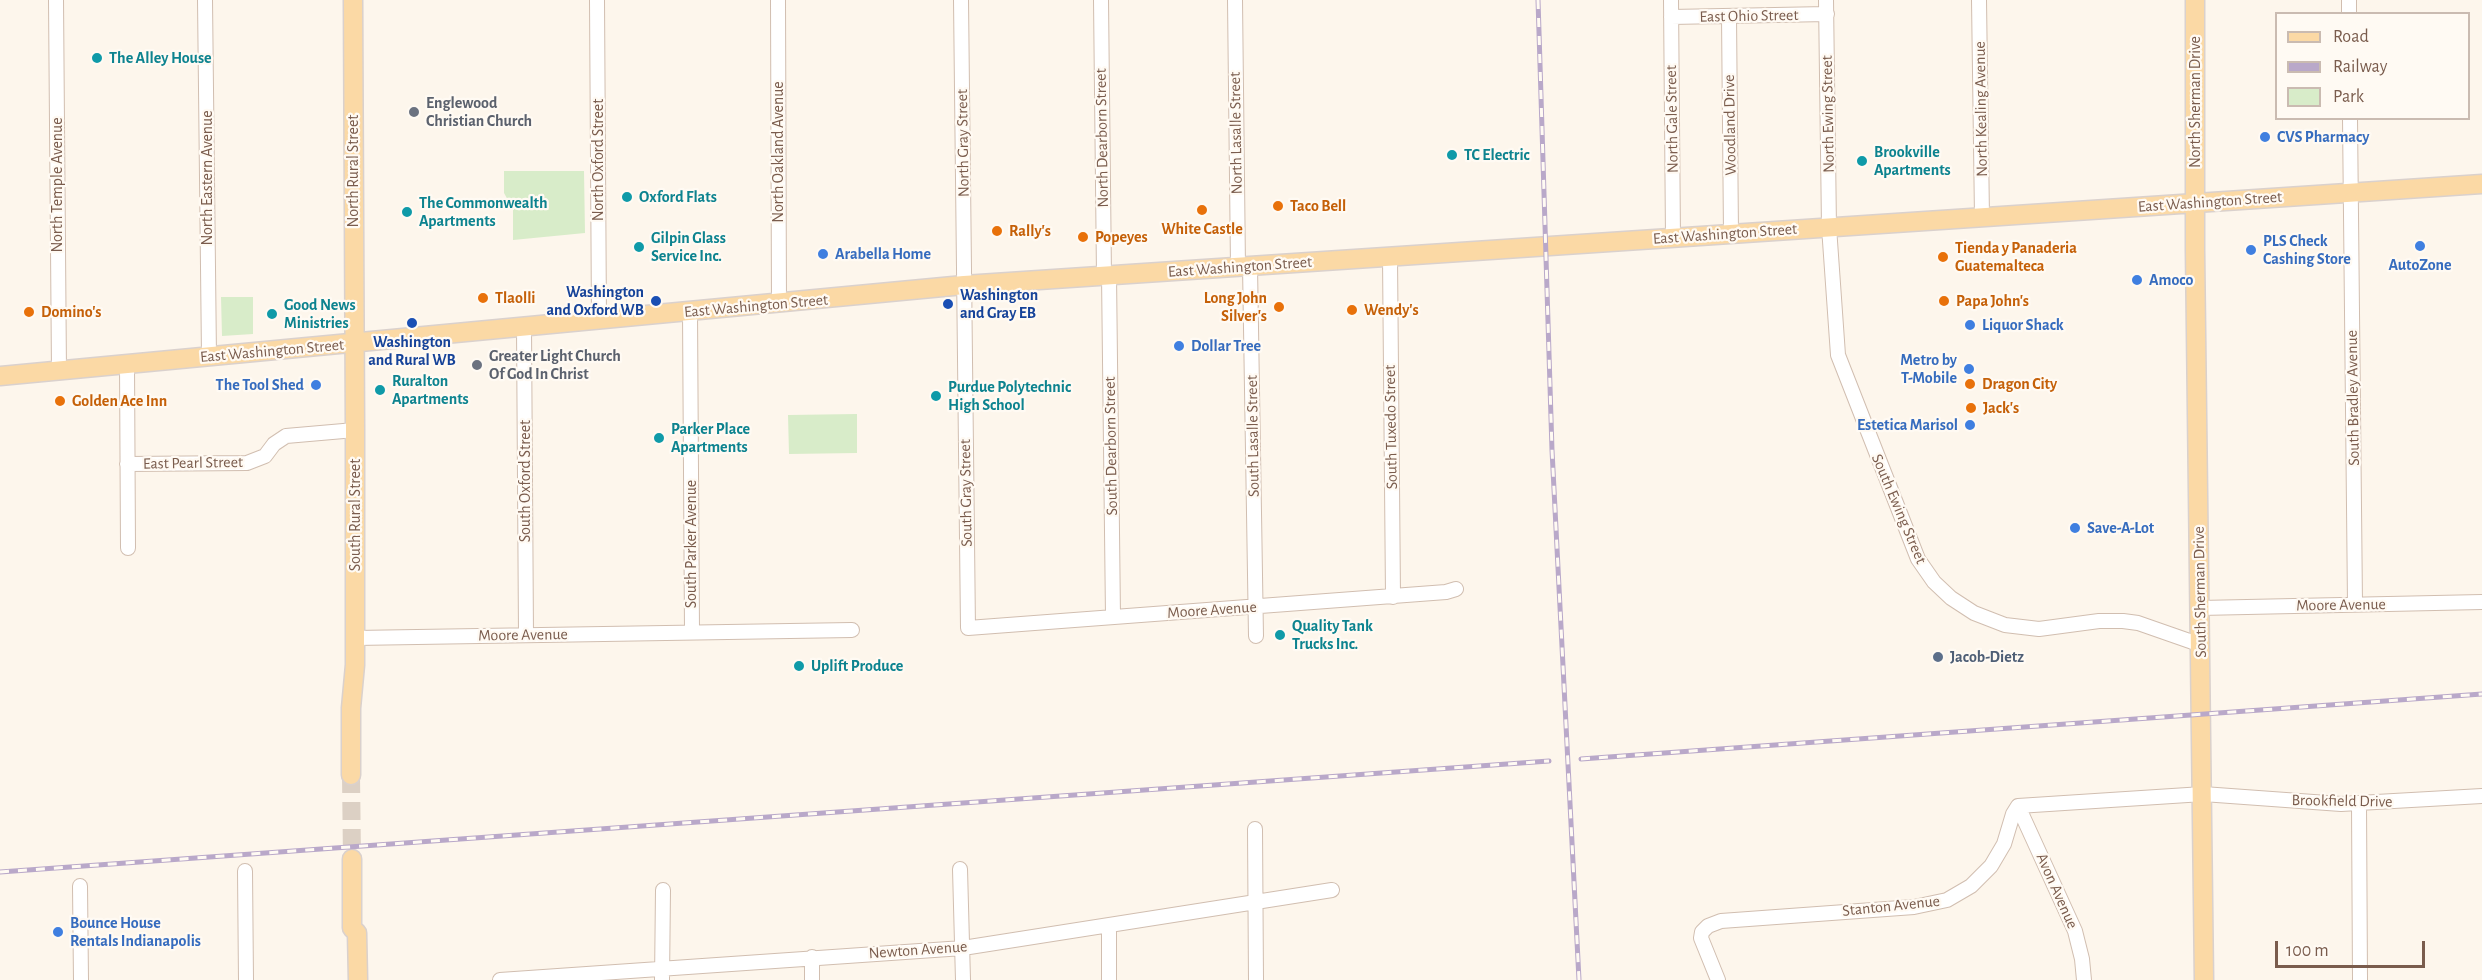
<!DOCTYPE html>
<html>
<head>
<meta charset="utf-8">
<style>
	body { margin:0 }
	#map { position:relative; width:2482px; height:980px; overflow:hidden; background:#fdf6ec; font-family:"Alegreya Sans",sans-serif }
	canvas { display:block }
	.legend { position:absolute; left:2275px; top:12px; width:195px; height:108px; box-sizing:border-box; background:#fffaf3; border:2px solid #cabbb1; margin:0; padding:8px 10px; list-style:none; font-size:18px; color:#7a5c4d }
	.legend li { display:flex; align-items:center; gap:12px; height:30px }
	.legend b { width:30px; border:2px solid #cabbb1 }
	.scale { position:absolute; left:2275px; top:941px; width:150px; height:27px; box-sizing:border-box; border:3px solid #7a5c4d; border-top:0; padding-left:8px; font-size:18px; line-height:21px; white-space:nowrap; color:#7a5c4d; -webkit-text-stroke:4px #fffaf3; paint-order:stroke }
</style>
</head>
<body>
<div id="map">
<canvas width="2482" height="980"></canvas>
<ul class="legend">
<li><b style="height:8px;background:#fbd9a5"></b>Road</li>
<li><b style="height:8px;background:#b9a8c9"></b>Railway</li>
<li><b style="height:16px;background:#d8ecc9"></b>Park</li>
</ul>
<div class="scale">100 m</div>
</div>
<script>
const ctx = document.querySelector('canvas').getContext('2d');
ctx.lineJoin = 'round';
function paint(path, color) { ctx.fillStyle = color; ctx.fill(path, 'evenodd'); }
const toPath = rows => new Path2D(rows.map(r => 'M' + r).join(''));
function trace(path, color, width, dash) { ctx.strokeStyle = color; ctx.lineWidth = width; ctx.lineCap = dash ? 'butt' : 'round'; ctx.setLineDash(dash || []); ctx.stroke(path); }
function label(font, color, halo, rows, align = 'center') {
  ctx.font = font + ' "Alegreya Sans",sans-serif'; ctx.lineWidth = 4.5; ctx.setLineDash([]); ctx.textBaseline = 'middle'; ctx.strokeStyle = halo; ctx.fillStyle = color; for (const [text, x, y, turn = 0] of rows) {
    ctx.save(); ctx.translate(x, y); ctx.rotate((+turn || 0) * Math.PI / 180); ctx.textAlign = isNaN(turn) ? turn : align; if (halo) ctx.strokeText(text, 0, 0); ctx.fillText(text, 0, 0); ctx.restore();
  }
}
const green = toPath([
	[504,171,584,171,585,233,513,240,513,209,504,193],
	[221,297,253,297,253,334,222,336],
	[857,414,857,453,789,454,788,415]
]);
const majorTunnel = toPath([
	[351,775,352,859]
]);
const minor = toPath([
	[56,0,59,371],
	[205,0,209,356],
	[597,0,599,321],
	[778,0,779,304],
	[961,0,968,628,1446,592,1456,589],
	[1101,0,1104,276],
	[1235,0,1238,267],
	[1671,0,1673,238],
	[1826,0,1829,227,1838,355,1918,559,1934,582,1951,598,1974,613,2005,625,2039,629,2099,621,2123,621,2138,623,2201,645],
	[1979,0,1982,217],
	[2349,0,2349,14],
	[1729,16,1731,234],
	[1671,17,1827,14],
	[2350,118,2355,604],
	[1390,257,1393,597],
	[1250,266,1256,636],
	[1109,275,1113,617],
	[690,312,692,631],
	[524,327,526,635],
	[127,364,128,548],
	[127,464,247,463,265,456,274,444,286,436,355,430],
	[2200,608,2482,602],
	[355,638,852,630],
	[2359,805,2360,980],
	[2018,806,2075,931,2082,959,2084,980],
	[1255,829,1256,980],
	[960,869,963,980],
	[245,871,246,980],
	[80,886,81,980],
	[1109,925,1109,980],
	[812,957,812,980],
	[500,980,963,948,1332,890],
	[662,980,663,890],
	[1718,980,1701,938,1702,932,1708,926,1721,921,1914,907,1947,900,1971,886,1991,866,2004,844,2013,814,2018,806,2203,794,2341,804,2482,796]
]);
const major = toPath([
	[2195,0,2195,250,2204,980],
	[0,376,964,285,2482,184],
	[351,775,351,708,355,665,355,430,353,0],
	[352,859,352,928,357,933,358,980]
]);
const rail = toPath([
	[1538,0,1552,450,1579,980],
	[1581,759,2482,694],
	[0,872,1549,761]
]);
const markers = [
	[97,58,6,"#0f9aa8"],
	[414,112,6,"#6b7280"],
	[2265,137,6,"#3f7fe0"],
	[1452,155,6,"#0f9aa8"],
	[1862,161,6,"#0f9aa8"],
	[627,197,6,"#0f9aa8"],
	[1278,206,6,"#e8710a"],
	[1202,210,6,"#e8710a"],
	[407,212,6,"#0f9aa8"],
	[997,231,6,"#e8710a"],
	[1083,237,6,"#e8710a"],
	[2420,246,6,"#3f7fe0"],
	[639,247,6,"#0f9aa8"],
	[2251,250,6,"#3f7fe0"],
	[823,254,6,"#3f7fe0"],
	[1943,257,6,"#e8710a"],
	[2137,280,6,"#3f7fe0"],
	[483,298,6,"#e8710a"],
	[656,301,6,"#1a4fb4"],
	[1944,301,6,"#e8710a"],
	[948,304,6,"#1a4fb4"],
	[1279,307,6,"#e8710a"],
	[1352,310,6,"#e8710a"],
	[29,312,6,"#e8710a"],
	[272,314,6,"#0f9aa8"],
	[412,323,6,"#1a4fb4"],
	[1970,325,6,"#3f7fe0"],
	[1179,346,6,"#3f7fe0"],
	[477,365,6,"#6b7280"],
	[1969,369,6,"#3f7fe0"],
	[1970,384,6,"#e8710a"],
	[316,385,6,"#3f7fe0"],
	[380,390,6,"#0f9aa8"],
	[936,396,6,"#0f9aa8"],
	[60,401,6,"#e8710a"],
	[1971,408,6,"#e8710a"],
	[1970,425,6,"#3f7fe0"],
	[659,438,6,"#0f9aa8"],
	[2075,528,6,"#3f7fe0"],
	[1280,635,6,"#0f9aa8"],
	[1938,657,6,"#5c6f8a"],
	[799,666,6,"#0f9aa8"],
	[58,932,6,"#3f7fe0"]
];
const streetNames = [
	["East Ohio Street",1749,16,-1],
	["North Sherman Drive",2195,102,-90],
	["North Kealing Avenue",1981,109,-91],
	["North Ewing Street",1828,114,-91],
	["North Gale Street",1672,119,-91],
	["Woodland Drive",1730,125,-91],
	["North Lasalle Street",1236,133,-91],
	["North Dearborn Street",1102,138,-91],
	["North Gray Street",963,143,-91],
	["North Oakland Avenue",778,152,-90],
	["North Oxford Street",598,160,-90],
	["North Rural Street",353,171,-90],
	["North Eastern Avenue",207,178,-90],
	["North Temple Avenue",57,185,-90],
	["East Washington Street",2210,202,-4],
	["East Washington Street",1725,234,-4],
	["East Washington Street",1240,267,-4],
	["East Washington Street",756,306,-5],
	["East Washington Street",272,351,-5],
	["South Bradley Avenue",2353,398,-91],
	["South Tuxedo Street",1391,427,-91],
	["South Lasalle Street",1253,436,-91],
	["South Dearborn Street",1111,446,-91],
	["East Pearl Street",193,463,-1],
	["South Oxford Street",525,481,-90],
	["South Gray Street",966,493,-91],
	["South Ewing Street",1899,509,67],
	["South Rural Street",355,515,-90],
	["South Parker Avenue",691,544,-90],
	["South Sherman Drive",2200,592,-91],
	["Moore Avenue",2341,605,-1],
	["Moore Avenue",1212,610,-4],
	["Moore Avenue",523,635,-1],
	["Brookfield Drive",2342,801,1],
	["Avon Avenue",2057,891,66],
	["Stanton Avenue",1891,906,-6],
	["Newton Avenue",918,950,-4]
];
const cultureNames = [
	["The Alley House",109,58],
	["Brookville",1874,152],
	["Apartments",1874,170],
	["TC Electric",1464,155],
	["Oxford Flats",639,197],
	["The Commonwealth",419,203],
	["Apartments",419,221],
	["Gilpin Glass",651,238],
	["Service Inc.",651,256],
	["Good News",284,305],
	["Ministries",284,323],
	["Ruralton",392,381],
	["Apartments",392,399],
	["Purdue Polytechnic",948,387],
	["High School",948,405],
	["Parker Place",671,429],
	["Apartments",671,447],
	["Quality Tank",1292,626],
	["Trucks Inc.",1292,644],
	["Uplift Produce",811,666]
];
const worshipNames = [
	["Englewood",426,103],
	["Christian Church",426,121],
	["Greater Light Church",489,356],
	["Of God In Christ",489,374]
];
const shopNames = [
	["CVS Pharmacy",2277,137],
	["PLS Check",2263,241],
	["Cashing Store",2263,259],
	["Arabella Home",835,254],
	["AutoZone",2420,265,"center"],
	["Amoco",2149,280],
	["Liquor Shack",1982,325],
	["Dollar Tree",1191,346],
	["Metro by",1957,360,"right"],
	["T-Mobile",1957,378,"right"],
	["The Tool Shed",304,385,"right"],
	["Estetica Marisol",1958,425,"right"],
	["Save-A-Lot",2087,528],
	["Bounce House",70,923],
	["Rentals Indianapolis",70,941]
];
const foodNames = [
	["Taco Bell",1290,206],
	["White Castle",1202,229,"center"],
	["Rally's",1009,231],
	["Popeyes",1095,237],
	["Tienda y Panaderia",1955,248],
	["Guatemalteca",1955,266],
	["Tlaolli",495,298],
	["Long John",1267,298,"right"],
	["Silver's",1267,316,"right"],
	["Papa John's",1956,301],
	["Wendy's",1364,310],
	["Domino's",41,312],
	["Dragon City",1982,384],
	["Golden Ace Inn",72,401],
	["Jack's",1983,408]
];
const transitNames = [
	["Washington",644,292],
	["and Oxford WB",644,310],
	["Washington",960,295,"left"],
	["and Gray EB",960,313,"left"],
	["Washington",412,342,"center"],
	["and Rural WB",412,360,"center"]
];
const serviceNames = [
	["Jacob-Dietz",1950,657]
];
paint(green, '#d8ecc9');
trace(majorTunnel, '#dcd0c4', 18, [18, 9]);
trace(minor, '#d1beb0', 16);
trace(major, '#dad1cd', 21);
trace(minor, '#fff', 14);
trace(major, '#fbd9a5', 18);
trace(rail, '#b9a8c9', 5);
trace(rail, '#fffaf3', 3, [9]);
for (const [x, y, r, color] of markers) { const dot = new Path2D(); dot.arc(x, y, r, 0, 2 * Math.PI); ctx.fillStyle = color; ctx.fill(dot); trace(dot, '#fffaf3', 2); }
label('16px', '#7a5c4d', '#fffaf3', streetNames);
label('bold 16px', '#0d838f', '#fffaf3', cultureNames, 'left');
label('bold 16px', '#5b616d', '#fffaf3', worshipNames, 'left');
label('bold 16px', '#366cbe', '#fffaf3', shopNames, 'left');
label('bold 16px', '#c56008', '#fffaf3', foodNames, 'left');
label('bold 16px', '#164399', '#fffaf3', transitNames, 'right');
label('bold 16px', '#4e5e75', '#fffaf3', serviceNames, 'left');
</script>
</body>
</html>
